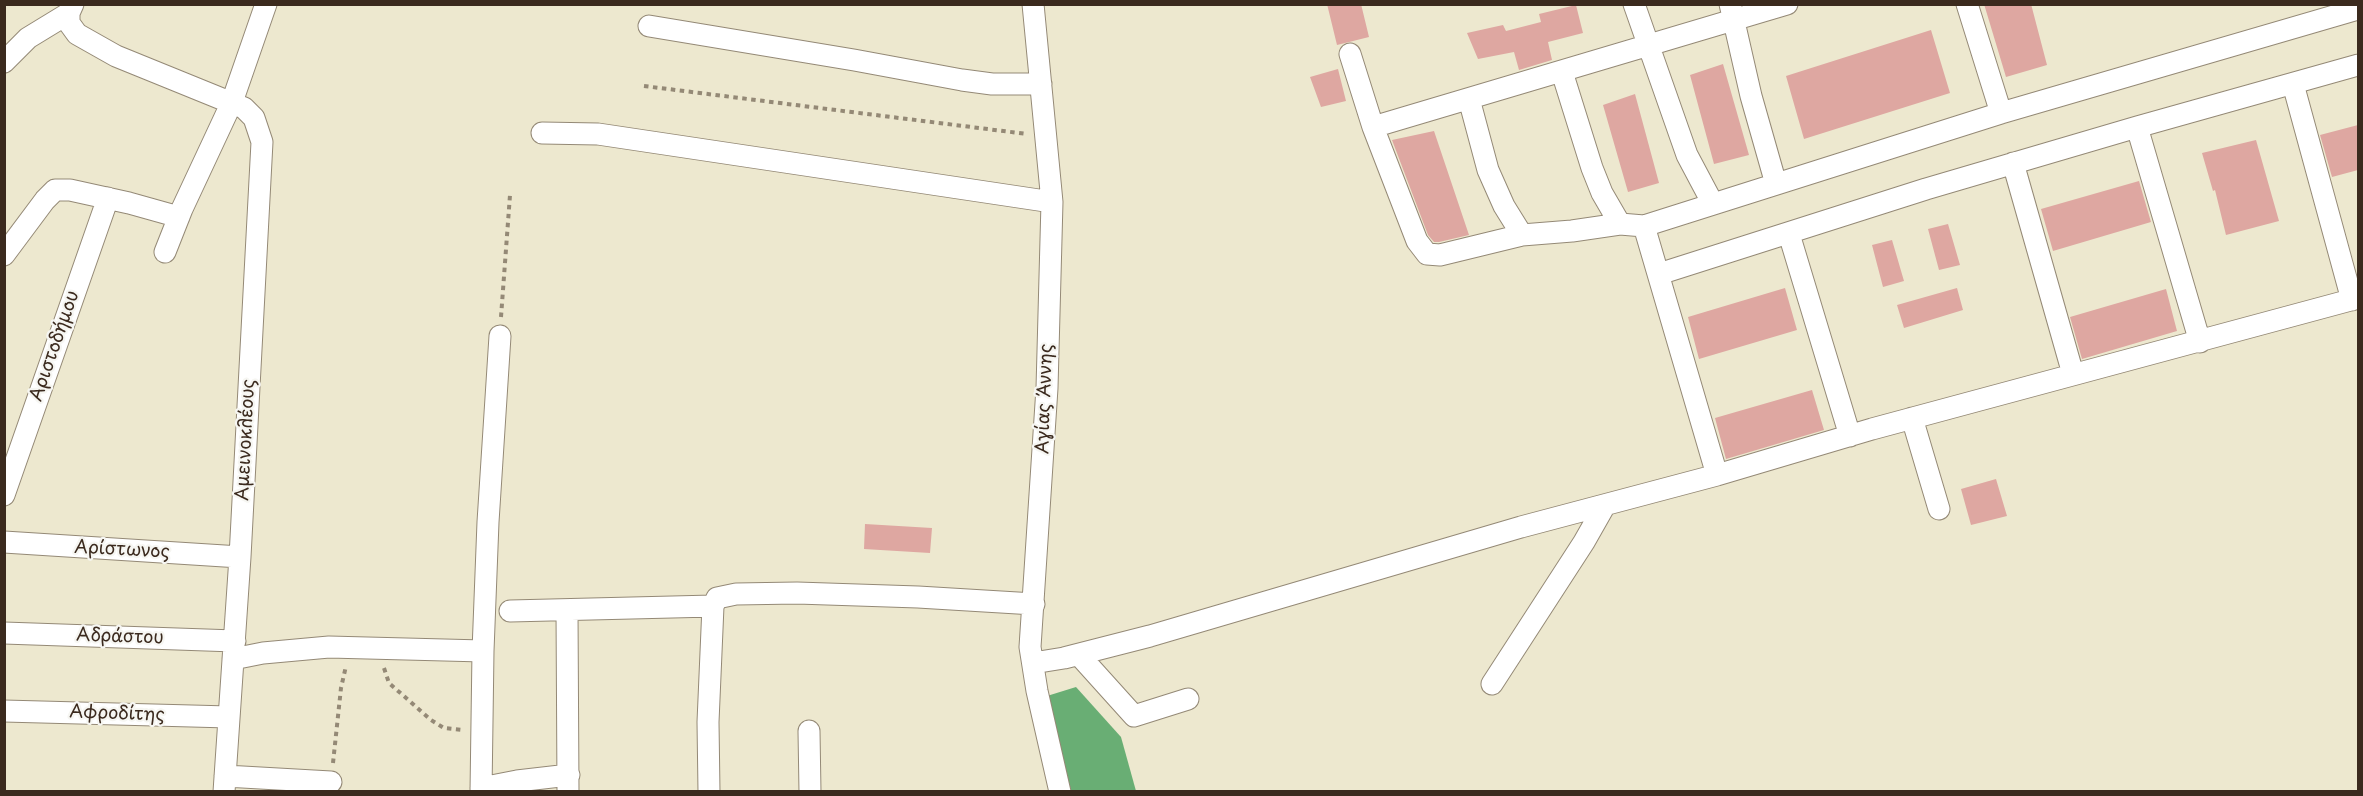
<!DOCTYPE html>
<html>
<head>
<meta charset="utf-8">
<style>
	body { margin:0 }
	#map { position:relative; width:2363px; height:796px; overflow:hidden; background:#ede8cf; font-family:"Playpen Sans",sans-serif }
	canvas { display:block }
	.frame { position:absolute; inset:0; border:6px solid #3b2a1e; pointer-events:none }
</style>
</head>
<body>
<div id="map">
<canvas width="2363" height="796"></canvas>
<div class="frame"></div>
</div>
<script>
const ctx = document.querySelector('canvas').getContext('2d');
ctx.lineJoin = 'round';
function paint(path, color) { ctx.fillStyle = color; ctx.fill(path, 'evenodd'); }
const toPath = rows => new Path2D(rows.map(r => 'M' + r).join(''));
function trace(path, color, width, dash) { ctx.strokeStyle = color; ctx.lineWidth = width; ctx.lineCap = dash ? 'butt' : 'round'; ctx.setLineDash(dash || []); ctx.stroke(path); }
function label(font, color, halo, rows, align = 'center') {
  ctx.font = font + ' "Playpen Sans",sans-serif'; ctx.lineWidth = 4.5; ctx.setLineDash([]); ctx.textBaseline = 'middle'; ctx.strokeStyle = halo; ctx.fillStyle = color; for (const [text, x, y, turn = 0] of rows) {
    ctx.save(); ctx.translate(x, y); ctx.rotate((+turn || 0) * Math.PI / 180); ctx.textAlign = isNaN(turn) ? turn : align; if (halo) ctx.strokeText(text, 0, 0); ctx.fillText(text, 0, 0); ctx.restore();
  }
}
const forest = toPath([
	[1076,687,1121,737,1136,791,1071,791,1047,696]
]);
const building = toPath([
	[1327,4,1361,4,1369,37,1337,45],
	[1984,4,2031,4,2047,65,2006,77],
	[1576,5,1583,33,1548,42,1552,60,1519,70,1514,52,1478,59,1467,33,1503,25,1506,31,1541,22,1539,14],
	[1931,30,1950,93,1804,139,1786,76],
	[1723,64,1749,155,1714,164,1690,75],
	[1338,69,1346,101,1321,107,1310,77],
	[1635,94,1659,183,1628,192,1603,105],
	[2358,125,2358,170,2332,177,2320,135],
	[1434,131,1469,235,1439,242,1434,242,1428,235,1392,140],
	[2256,140,2279,221,2226,235,2215,190,2213,191,2202,153],
	[2139,181,2151,222,2053,251,2041,209],
	[1948,224,1960,265,1939,270,1928,229],
	[1892,240,1904,281,1883,287,1872,245],
	[1785,288,1797,330,1699,359,1688,317],
	[1957,288,1963,310,1904,328,1897,305],
	[2166,289,2177,331,2082,359,2070,317],
	[1812,390,1824,430,1726,459,1715,418],
	[1996,479,2007,516,1971,525,1961,489],
	[865,524,932,528,930,553,864,549]
]);
const path = toPath([
	[644,86,1027,134],
	[501,317,510,195],
	[384,668,389,683,431,720,444,728,463,730],
	[333,763,341,688,346,666]
]);
const minor = toPath([
	[73,4,69,13,69,23,77,34,116,56,244,108,254,118,262,142,240,557,224,792],
	[1033,4,1052,202,1047,388,1030,647,1037,691,1060,792],
	[1634,4,1687,155,1713,204],
	[1730,4,1751,96,1776,184],
	[1967,4,2001,113],
	[649,26,854,60,962,80,992,84,1041,84],
	[1350,54,1373,127,1417,241,1427,254,1440,255,1522,235,1572,231,1620,224,1644,226],
	[4,62,28,38,69,13],
	[1562,72,1592,168,1602,193,1620,224],
	[2293,84,2352,300],
	[1469,99,1488,170,1504,206,1522,235],
	[1373,127,1787,4],
	[2137,127,2200,342],
	[542,133,598,134,1052,202],
	[2013,163,2073,374],
	[1789,234,1850,436],
	[165,252,182,209,232,102,266,4],
	[4,255,45,200,55,190,70,190,129,203,179,217],
	[1659,274,1926,189,2137,127,2358,65],
	[1912,418,1939,509],
	[1717,475,1644,226,2001,113,2358,9],
	[4,495,108,198],
	[4,542,240,557],
	[567,610,568,792],
	[510,611,713,606],
	[4,633,235,641],
	[1079,655,1134,716,1188,699],
	[233,659,263,653,329,647,483,651],
	[1033,663,1064,658,1150,636,1521,527,1717,475,1872,429,2358,298],
	[1492,684,1584,542,1605,505],
	[4,711,229,717],
	[809,731,810,792],
	[225,776,331,782],
	[481,788,517,781,569,775],
	[481,792,483,651,488,522,500,336],
	[709,792,708,722,713,606,717,598,736,594,797,593,918,597,1034,604]
]);
const streetNames = [
	["Αριστοδήμου",55,346,-71],
	["Αγίας Άννης",1045,399,-88],
	["Αμεινοκλέους",246,440,-87],
	["Αρίστωνος",122,550,3],
	["Αδράστου",120,637,2],
	["Αφροδίτης",117,714,2]
];
paint(forest, '#69ae74');
paint(building, '#dea7a1');
trace(minor, '#948976', 23);
trace(path, '#948976', 4, [4.5, 4.5]);
trace(minor, '#fff', 21);
label('18px', '#3b2a1e', '#f6f6f2', streetNames);
</script>
</body>
</html>
